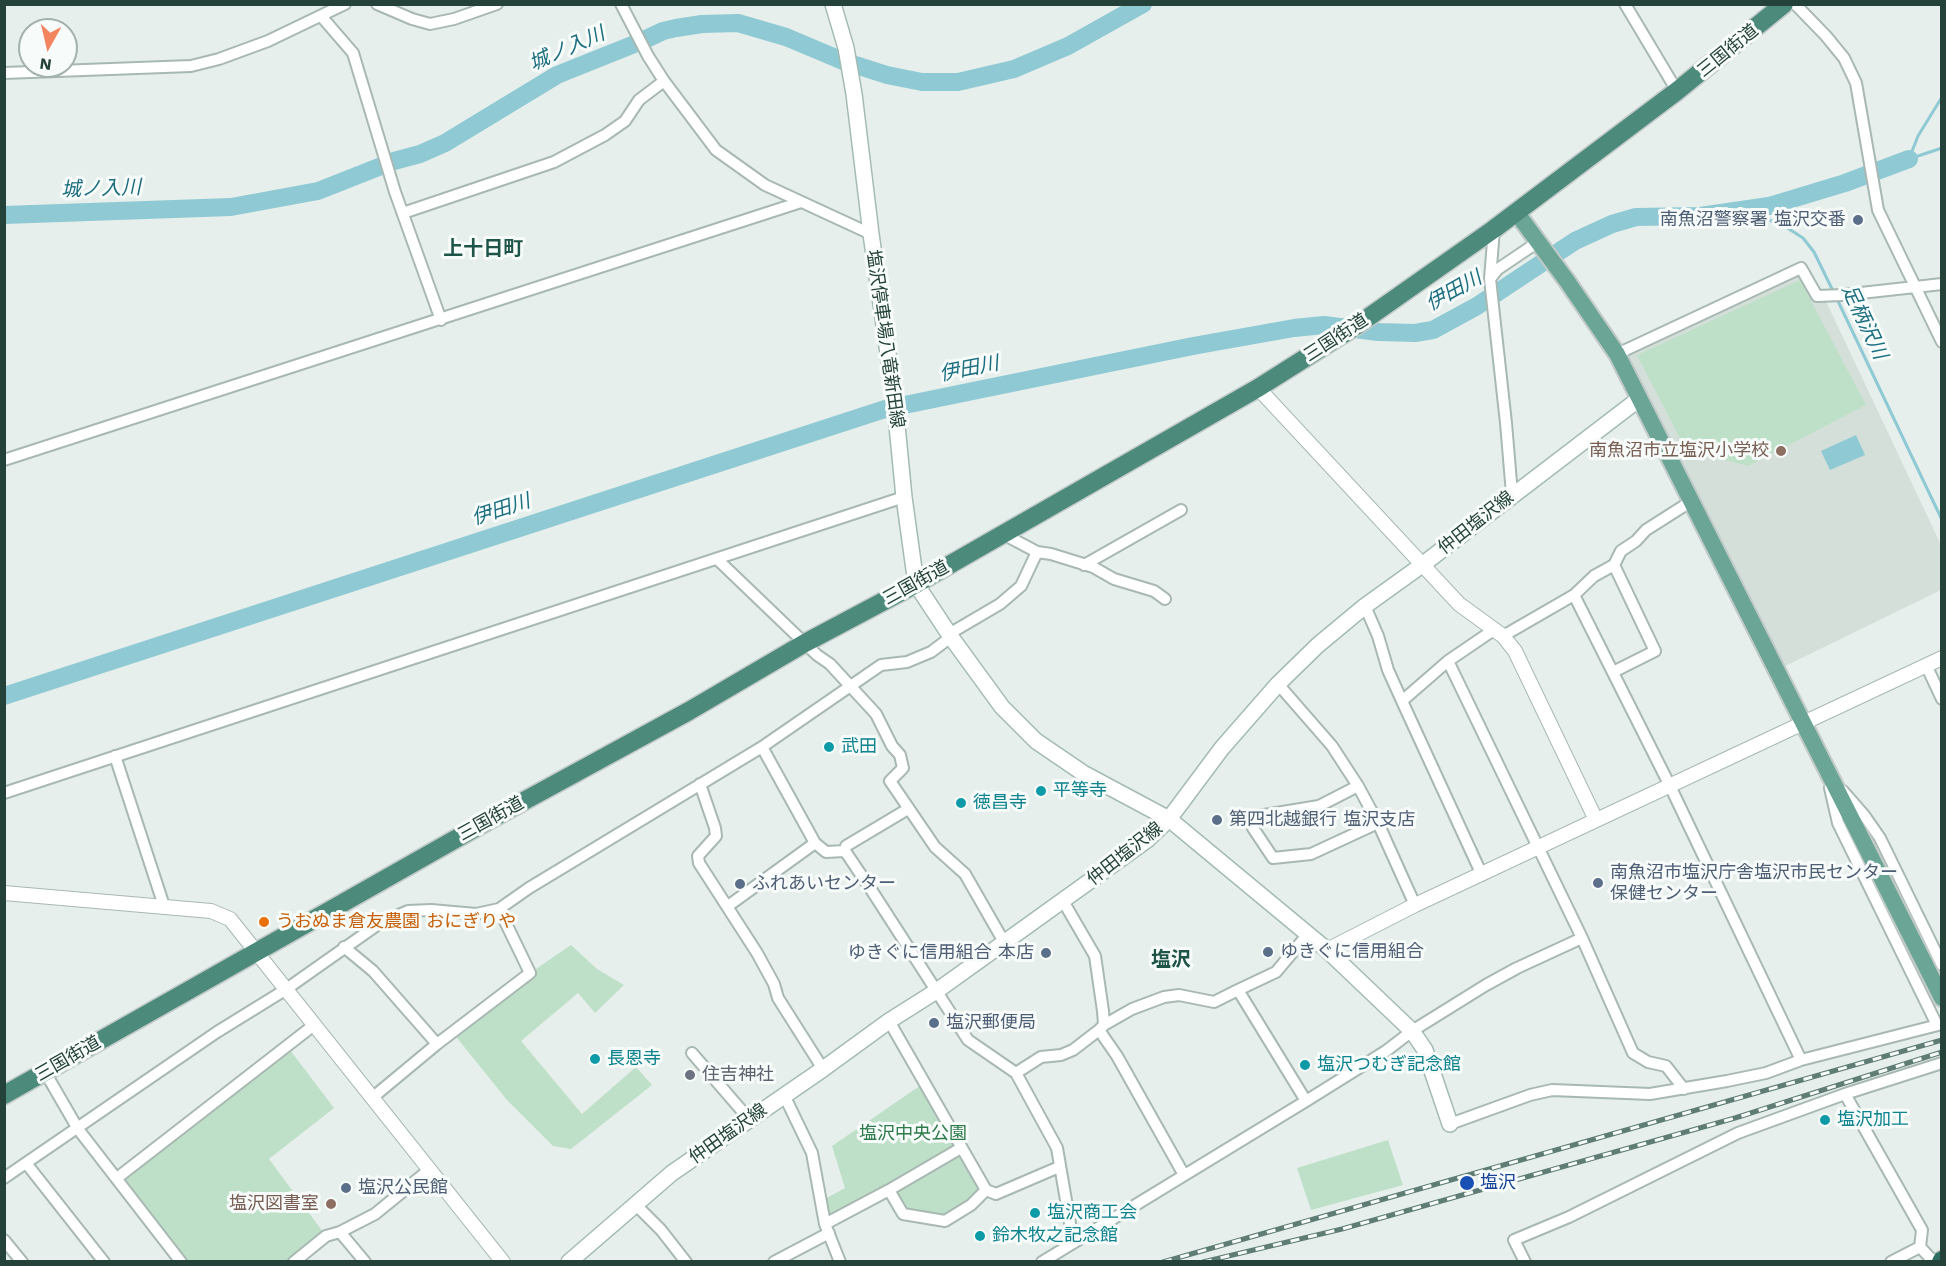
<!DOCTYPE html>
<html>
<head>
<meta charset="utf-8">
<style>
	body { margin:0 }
	#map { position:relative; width:1946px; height:1266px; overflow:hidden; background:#e6efeb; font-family:"Work Sans",sans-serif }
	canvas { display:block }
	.frame { position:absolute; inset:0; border:6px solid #24423a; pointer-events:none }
	.north { position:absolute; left:18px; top:18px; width:60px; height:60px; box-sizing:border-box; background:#f7fbf9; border:2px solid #a3b1ad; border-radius:50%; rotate:188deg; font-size:16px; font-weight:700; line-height:24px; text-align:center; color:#24423a }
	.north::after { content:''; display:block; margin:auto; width:21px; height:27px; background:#f4845f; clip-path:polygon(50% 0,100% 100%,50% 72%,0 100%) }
</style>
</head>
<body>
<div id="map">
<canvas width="1946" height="1266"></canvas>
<div class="frame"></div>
<div class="north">N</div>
</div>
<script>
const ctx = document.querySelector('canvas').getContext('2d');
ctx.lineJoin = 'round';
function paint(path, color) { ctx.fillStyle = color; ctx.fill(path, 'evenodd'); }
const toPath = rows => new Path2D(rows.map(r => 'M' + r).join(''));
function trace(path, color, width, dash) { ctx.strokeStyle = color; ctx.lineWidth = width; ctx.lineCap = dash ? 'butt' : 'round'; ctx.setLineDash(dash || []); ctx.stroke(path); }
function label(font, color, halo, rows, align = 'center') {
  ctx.font = font + ' "Work Sans","Noto Sans JP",sans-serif'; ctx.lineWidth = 6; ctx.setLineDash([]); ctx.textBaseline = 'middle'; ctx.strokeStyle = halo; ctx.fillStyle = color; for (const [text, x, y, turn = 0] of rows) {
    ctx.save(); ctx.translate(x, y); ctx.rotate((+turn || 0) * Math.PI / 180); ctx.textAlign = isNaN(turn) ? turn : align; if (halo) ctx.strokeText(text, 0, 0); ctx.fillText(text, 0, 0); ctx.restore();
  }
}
const built = toPath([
	[1801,268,1824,297,1941,545,1941,590,1775,671,1617,354]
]);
const green = toPath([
	[1800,280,1866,405,1748,466,1686,450,1637,355],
	[571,945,597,969,624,985,595,1013,578,993,521,1041,582,1114,636,1067,652,1085,571,1149,553,1146,507,1100,453,1033,530,973],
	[287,1046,334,1108,269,1159,326,1236,294,1261,181,1261,117,1178],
	[924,1083,986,1190,945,1221,903,1214,889,1190,825,1224,821,1201,845,1188,832,1146],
	[1388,1140,1403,1185,1311,1210,1297,1168]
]);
const water = toPath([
	[1856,435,1865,455,1830,470,1821,451]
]);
const stream = toPath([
	[1909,159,1918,136,1942,97],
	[1909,159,1942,148],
	[1700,216,1762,217,1786,227,1803,238,1814,252,1834,293],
	[1837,299,1942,520]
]);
const river = toPath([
	[4,215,231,207,318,191,394,161,420,154,445,143,557,75,642,41,663,31,676,28,702,24,738,23,786,37,843,61,887,75,922,82,958,82,1014,69,1068,46,1143,4],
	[4,696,885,409,1193,346,1294,328,1324,325,1378,332,1415,333,1433,330,1477,306,1575,241,1612,224,1636,217,1700,216,1769,206,1845,183,1909,159]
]);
const minor = toPath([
	[377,4,412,19,430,24,454,19,497,4],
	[621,4,648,56,664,81,716,150,765,185,871,234],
	[1625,4,1677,91],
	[1795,4,1826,36,1844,58,1856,83,1878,210,1942,342],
	[321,16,353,53,395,192,441,320],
	[4,73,191,66,219,59,268,41,345,4],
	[403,213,554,162,605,135,625,121,639,100,664,81],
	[1494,229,1490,279,1506,423,1512,494],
	[1490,279,1498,269,1538,242],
	[1617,354,1801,268,1817,296,1843,295,1942,284],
	[4,460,801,202],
	[1003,534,1037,552,1051,554,1093,567,1114,579,1154,591,1165,599],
	[717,559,817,655,830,664,876,714,892,746,900,755,903,768,890,781,935,847,965,874,1004,942],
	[1084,565,1181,510],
	[1574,595,1670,786,1801,1060],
	[1365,606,1378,636,1388,670,1402,701,1482,875],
	[949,634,1000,604,1021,586,1037,552],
	[1503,636,1574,595,1594,576,1614,565,1621,551,1636,541,1646,530,1690,502],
	[1448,661,1582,938,1633,1053,1648,1062,1666,1066,1684,1089],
	[1926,665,1942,699],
	[1613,672,1655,651,1614,565],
	[1278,684,1332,746,1358,786,1378,823,1415,905],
	[1402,701,1448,661,1495,629],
	[762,747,815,843,826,852,845,851,872,891,968,1040,1016,1073,1057,1148,1073,1241],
	[115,756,164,906],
	[700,784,715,828,716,836,698,856,699,863,757,953,774,984,778,998,823,1069],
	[1358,786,1319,806,1258,816,1253,828,1273,858,1311,854,1378,823],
	[1830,788,1838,823,1937,1025],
	[1843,791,1864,815,1880,838,1942,965],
	[4,793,904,497],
	[845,851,846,846,908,809],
	[1063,901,1095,956,1103,1011,1104,1025,1099,1030,1117,1056,1184,1175],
	[728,906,815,843],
	[344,947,373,971,437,1044],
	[1238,990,1276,972,1308,934],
	[889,1021,986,1190,996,1194,1059,1167],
	[1104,1025,1132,1009,1164,997,1179,995,1214,1002,1238,990,1306,1101],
	[692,1053,749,1119],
	[45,1072,78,1129,181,1262],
	[1016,1073,1041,1057,1061,1055,1073,1050,1099,1030],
	[1845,1094,1922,1230,1920,1247,1934,1262],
	[784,1095,812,1153,825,1224,840,1262],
	[372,1098,437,1044,530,973,499,909],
	[1450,1124,1530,1095,1552,1090,1650,1094,1727,1081,1766,1073,1801,1060,1942,1024],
	[26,1163,104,1262],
	[4,1178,217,1032,285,990,380,923,408,911,431,910,476,914,499,909,529,888,762,747,881,665,907,662,931,652,951,637],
	[117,1178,314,1025],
	[889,1190,961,1148],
	[635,1204,661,1230,686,1262],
	[825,1224,889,1190,903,1214,945,1221,971,1205,986,1190],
	[4,1240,22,1262],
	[294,1262,326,1236,340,1232],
	[365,1262,340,1232,375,1214,429,1170],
	[774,1262,829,1233],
	[1042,1262,1306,1101,1386,1051,1412,1031,1486,985,1517,968,1582,938],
	[1525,1262,1514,1240,1569,1217,1738,1133,1845,1094,1942,1063],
	[1891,1262,1920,1247]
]);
const tertiary = toPath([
	[1258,388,1459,604,1503,636,1515,651,1596,820],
	[4,893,211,911,230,919,503,1262],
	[1327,950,1415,905,1942,658]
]);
const secondary = toPath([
	[833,4,846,48,854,94,871,234,894,395,904,497,916,584,951,637,1002,707,1036,741,1083,773,1169,819,1327,950,1412,1031,1425,1050,1450,1124],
	[569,1262,672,1173,823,1069,889,1021,938,990,1147,840,1169,819,1222,748,1278,684,1318,645,1365,606,1422,565,1639,399]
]);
const primary = toPath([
	[1516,212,1567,281,1617,354,1942,998]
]);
const trunk = toPath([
	[4,1095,491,819,689,711,805,643,916,584,1258,388,1356,326,1494,229,1677,91,1784,4]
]);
const motorway = toPath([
	[1941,1262,1942,1260]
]);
const rail = toPath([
	[1163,1262,1942,1040],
	[1203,1262,1342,1229,1735,1118,1942,1052]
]);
const markers = [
	[1858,220,6,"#5c6f8a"],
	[1781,451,6,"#8d6e63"],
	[829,747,6,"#0f9aa8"],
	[1041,791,6,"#0f9aa8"],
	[961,803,6,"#0f9aa8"],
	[1217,820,6,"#5c6f8a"],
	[1598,883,6,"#5c6f8a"],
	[740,884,6,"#5c6f8a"],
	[264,922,6,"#e8710a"],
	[1268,952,6,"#5c6f8a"],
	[1046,953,6,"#5c6f8a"],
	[934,1023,6,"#5c6f8a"],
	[595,1059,6,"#0f9aa8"],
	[1305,1065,6,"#0f9aa8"],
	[690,1075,6,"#6b7280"],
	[1825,1120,6,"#0f9aa8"],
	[1467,1183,8,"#1a4fb4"],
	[346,1188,6,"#5c6f8a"],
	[331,1204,6,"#8d6e63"],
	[1035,1213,6,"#0f9aa8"],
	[980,1236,6,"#0f9aa8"]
];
const streetNames = [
	["三国街道",1728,51,-39],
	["三国街道",1336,338,-33],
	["塩沢停車場八竜新田線",885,339,82],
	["仲田塩沢線",1476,523,-38],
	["三国街道",916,583,-29],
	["三国街道",491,819,-29],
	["仲田塩沢線",1125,854,-38],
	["三国街道",68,1059,-30],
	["仲田塩沢線",728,1134,-35]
];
const serviceNames = [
	["南魚沼警察署 塩沢交番",1846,220,"right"],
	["第四北越銀行 塩沢支店",1229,820],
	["南魚沼市塩沢庁舎塩沢市民センター",1610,873],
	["保健センター",1610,894],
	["ふれあいセンター",752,884],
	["ゆきぐに信用組合",1280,952],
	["ゆきぐに信用組合 本店",1034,953,"right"],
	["塩沢郵便局",946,1023],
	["塩沢公民館",358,1188]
];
const educationNames = [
	["南魚沼市立塩沢小学校",1769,451],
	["塩沢図書室",319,1204]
];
const cultureNames = [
	["武田",841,747],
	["平等寺",1053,791],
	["徳昌寺",973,803],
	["長恩寺",607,1059],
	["塩沢つむぎ記念館",1317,1065],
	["塩沢加工",1837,1120],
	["塩沢商工会",1047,1213],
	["鈴木牧之記念館",992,1236]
];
const foodNames = [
	["うおぬま倉友農園 おにぎりや",276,922]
];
const worshipNames = [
	["住吉神社",702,1075]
];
const parkNames = [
	["塩沢中央公園",913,1134]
];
const transitNames = [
	["塩沢",1480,1183]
];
const waterNames = [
	["城ノ入川",567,49,-24],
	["城ノ入川",101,189,-2],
	["伊田川",1454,291,-29],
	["足柄沢川",1864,322,65],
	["伊田川",969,369,-11],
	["伊田川",501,510,-18]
];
const neighbourhoodNames = [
	["上十日町",483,249],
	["塩沢",1171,960]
];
paint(built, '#d4dfda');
paint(green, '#bfe0c8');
paint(water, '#8ec9d4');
trace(stream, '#8ec9d4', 3);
trace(river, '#8ec9d4', 18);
trace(minor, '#a8b8b2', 14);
trace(tertiary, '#a8b8b2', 16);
trace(secondary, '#a4bbb3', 18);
trace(primary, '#c2cac8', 20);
trace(trunk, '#c2cac8', 21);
trace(motorway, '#c2cac8', 21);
trace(minor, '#fff', 10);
trace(tertiary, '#fff', 14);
trace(secondary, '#fff', 15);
trace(primary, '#6aa596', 16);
trace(trunk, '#4c8a7c', 18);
trace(motorway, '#2f6f62', 18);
trace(rail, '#5f7d75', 5);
trace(rail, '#f7fbf9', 3, [9]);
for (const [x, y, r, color] of markers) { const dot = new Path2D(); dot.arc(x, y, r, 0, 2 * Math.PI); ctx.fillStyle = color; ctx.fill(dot); trace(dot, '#f7fbf9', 2); }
label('18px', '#24423a', '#f7fbf9', streetNames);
label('18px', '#4e5e75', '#f7fbf9', serviceNames, 'left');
label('18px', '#785e54', '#f7fbf9', educationNames, 'right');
label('18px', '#0d838f', '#f7fbf9', cultureNames, 'left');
label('18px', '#c56008', '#f7fbf9', foodNames, 'left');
label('18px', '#5b616d', '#f7fbf9', worshipNames, 'left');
label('18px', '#2d7a4b', '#f7fbf9', parkNames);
label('18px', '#164399', '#f7fbf9', transitNames, 'left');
label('italic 20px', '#1c6f80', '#f7fbf9', waterNames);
label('bold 20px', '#1f5548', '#f7fbf9', neighbourhoodNames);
</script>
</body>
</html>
